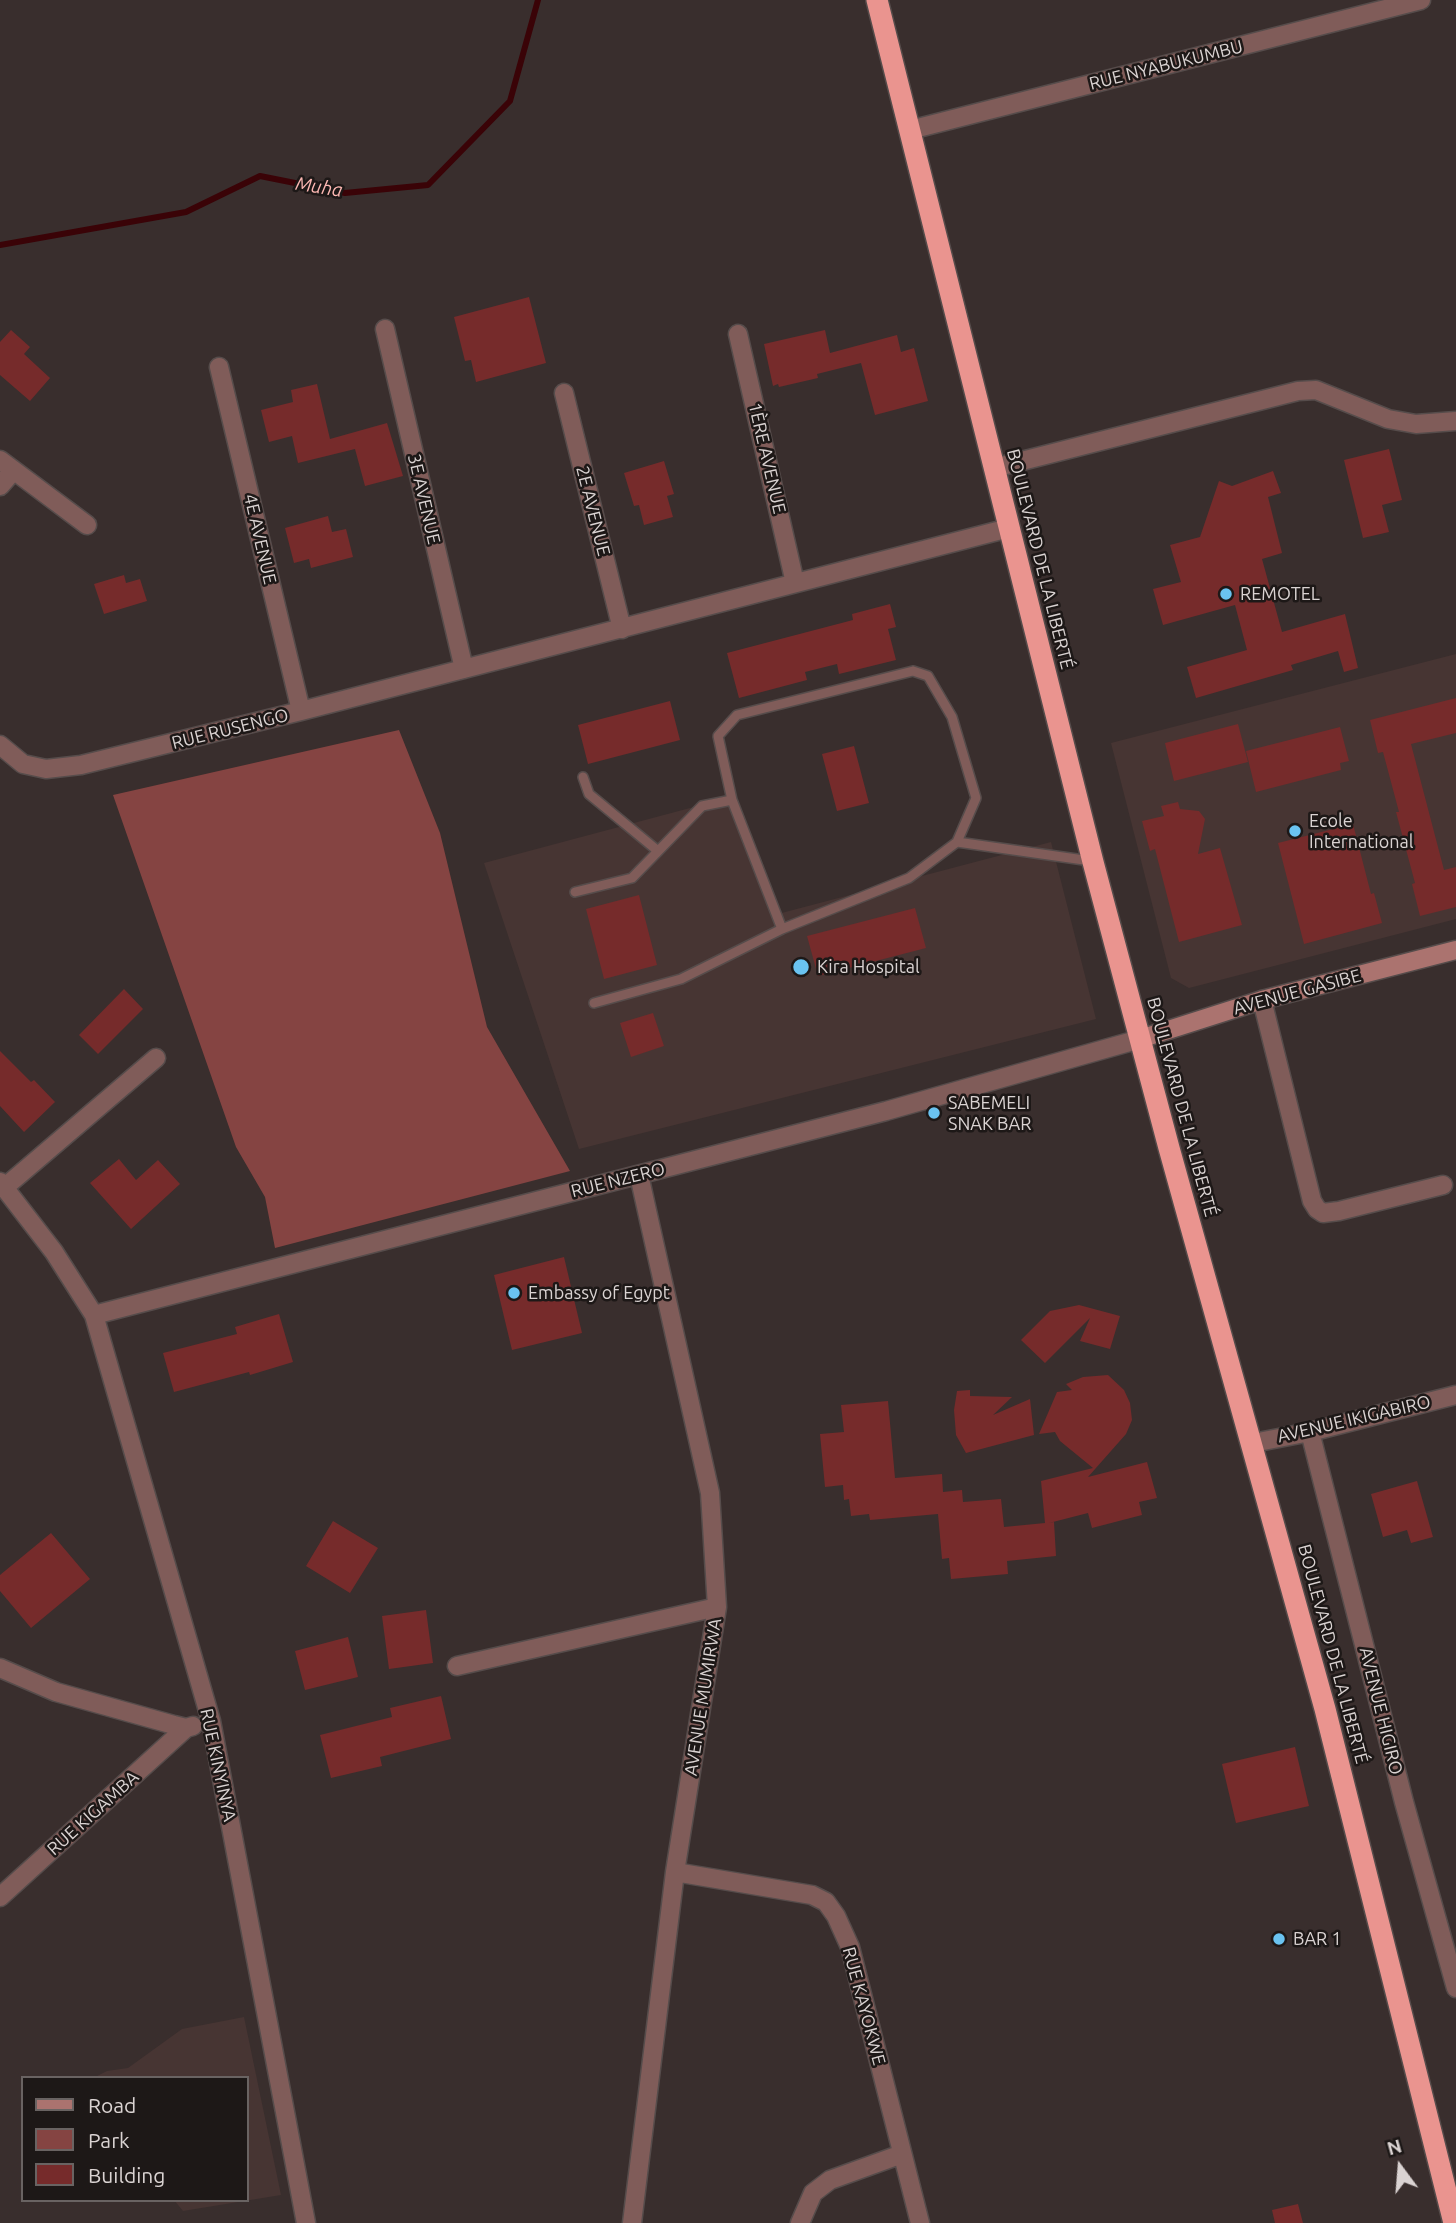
<!DOCTYPE html>
<html>
<head>
<meta charset="utf-8">
<style>
	body { margin:0 }
	#map { position:relative; width:1456px; height:2223px; overflow:hidden; background:#392e2d; font-family:Ubuntu,sans-serif }
	canvas { display:block }
	.legend { position:absolute; left:21px; top:2076px; width:228px; height:126px; box-sizing:border-box; background:#1d1817; border:2px solid #696362; margin:0; padding:9px 12px; list-style:none; font-size:21px; color:#dad3d2 }
	.legend li { display:flex; align-items:center; gap:14px; height:35px }
	.legend b { width:35px; border:2px solid #696362 }
	.north { position:absolute; left:1365px; top:2132px; width:70px; height:70px; -webkit-text-stroke:5px #1d1817; paint-order:stroke; rotate:344deg; font-size:19px; font-weight:700; line-height:28px; text-align:center; color:#dad3d2 }
	.north::after { content:''; display:block; margin:auto; width:24px; height:32px; background:#dad3d2; clip-path:polygon(50% 0,100% 100%,50% 72%,0 100%) }
</style>
</head>
<body>
<div id="map">
<canvas width="1456" height="2223"></canvas>
<ul class="legend">
<li><b style="height:9px;background:#ab736f"></b>Road</li>
<li><b style="height:19px;background:#854442"></b>Park</li>
<li><b style="height:19px;background:#762b2b"></b>Building</li>
</ul>
<div class="north">N</div>
</div>
<script>
const ctx = document.querySelector('canvas').getContext('2d');
ctx.lineJoin = 'round';
function paint(path, color) { ctx.fillStyle = color; ctx.fill(path, 'evenodd'); }
const toPath = rows => new Path2D(rows.map(r => 'M' + r).join(''));
function trace(path, color, width, dash) { ctx.strokeStyle = color; ctx.lineWidth = width; ctx.lineCap = dash ? 'butt' : 'round'; ctx.setLineDash(dash || []); ctx.stroke(path); }
function label(font, color, halo, rows, align = 'center') {
  ctx.font = font + ' Ubuntu,sans-serif'; ctx.lineWidth = 5; ctx.setLineDash([]); ctx.textBaseline = 'middle'; ctx.strokeStyle = halo; ctx.fillStyle = color; for (const [text, x, y, turn = 0] of rows) {
    ctx.save(); ctx.translate(x, y); ctx.rotate((+turn || 0) * Math.PI / 180); ctx.textAlign = isNaN(turn) ? turn : align; if (halo) ctx.strokeText(text, 0, 0); ctx.fillText(text, 0, 0); ctx.restore();
  }
}
const built = toPath([
	[1456,654,1456,919,1189,988,1171,978,1111,743],
	[735,796,774,915,1051,842,1096,1019,579,1149,484,863],
	[244,2017,281,2195,183,2211,174,2200,247,2200,247,2078,93,2078,107,2071,128,2068,182,2029]
]);
const green = toPath([
	[399,730,440,833,487,1027,570,1171,275,1248,265,1197,236,1147,113,795]
]);
const stream = toPath([
	[0,245,186,212,260,176,345,193,428,185,510,101,538,0]
]);
const building = toPath([
	[529,297,546,363,476,382,471,360,465,361,454,317],
	[11,330,30,347,24,354,50,378,30,401,0,375,0,342],
	[825,330,830,353,897,335,901,352,914,348,928,401,875,415,861,363,817,374,818,378,779,387,778,384,773,386,764,344],
	[317,384,330,439,387,423,403,476,365,486,355,449,298,463,292,436,269,442,261,410,293,402,291,390],
	[1389,449,1402,500,1382,505,1389,532,1363,538,1344,460],
	[664,461,674,494,667,496,673,517,644,525,639,505,634,506,624,473],
	[1273,471,1281,493,1268,497,1282,553,1262,559,1282,632,1345,614,1358,668,1344,672,1338,651,1291,665,1293,670,1196,698,1187,667,1247,650,1235,605,1163,625,1153,589,1181,582,1170,545,1200,537,1219,481,1232,486],
	[328,516,332,532,346,529,353,557,311,568,309,559,294,563,285,528],
	[124,575,126,583,140,579,147,601,104,614,94,584],
	[890,604,896,627,888,629,896,660,839,674,837,664,805,672,807,680,739,698,727,653,853,620,852,614],
	[1456,698,1456,733,1411,744,1444,870,1456,867,1456,907,1420,916,1412,884,1415,883,1396,812,1399,812,1383,752,1378,753,1370,720],
	[670,701,680,740,588,764,578,725],
	[1238,724,1248,762,1174,781,1165,743],
	[1340,727,1349,761,1340,763,1341,770,1256,792,1246,751],
	[854,746,869,803,837,811,822,754],
	[1178,802,1180,809,1199,811,1205,819,1198,854,1220,848,1242,925,1179,942,1155,849,1150,851,1142,821,1164,816,1161,806],
	[1353,824,1371,894,1374,893,1382,923,1304,944,1278,843],
	[639,895,657,965,604,979,586,909],
	[915,908,926,948,818,976,807,936],
	[124,989,143,1009,98,1054,79,1035],
	[653,1013,664,1046,631,1057,620,1023],
	[0,1051,31,1082,34,1080,55,1102,24,1132,0,1106],
	[119,1159,136,1180,158,1160,180,1184,131,1229,90,1183],
	[564,1257,582,1333,512,1350,494,1275],
	[1079,1305,1120,1316,1110,1349,1080,1341,1090,1318,1045,1363,1021,1340,1050,1311],
	[279,1314,293,1362,250,1375,249,1372,174,1392,163,1353,237,1334,235,1327],
	[1108,1375,1124,1390,1130,1403,1132,1420,1126,1434,1088,1477,1147,1462,1157,1498,1139,1502,1142,1515,1092,1528,1088,1513,1049,1523,1054,1522,1056,1556,1007,1561,1008,1574,951,1579,949,1558,942,1559,938,1514,870,1520,869,1514,851,1516,849,1499,844,1500,843,1485,825,1487,820,1434,844,1432,841,1405,888,1401,895,1478,942,1474,943,1492,962,1490,963,1502,1001,1499,1004,1527,1045,1523,1041,1481,1093,1468,1060,1441,1055,1432,1039,1434,1057,1392,1072,1390,1066,1384,1083,1377],
	[970,1390,970,1396,1012,1397,993,1415,1030,1399,1034,1435,966,1453,956,1435,954,1410,957,1391],
	[1417,1481,1433,1537,1411,1543,1407,1530,1383,1537,1371,1494],
	[333,1521,378,1548,350,1593,306,1566],
	[51,1533,90,1579,31,1628,0,1591,0,1575],
	[426,1610,433,1663,389,1669,382,1616],
	[348,1637,358,1677,305,1690,295,1651],
	[441,1696,451,1739,380,1757,382,1766,331,1778,320,1735,392,1717,390,1708],
	[1295,1747,1309,1806,1236,1823,1222,1764],
	[1298,2204,1303,2223,1275,2223,1272,2210]
]);
const lane = toPath([
	[913,671,928,676,952,717,976,798,957,842,909,878,782,929,732,800,718,736,737,715,913,671],
	[583,777,589,794,658,851],
	[957,842,1091,861],
	[575,892,632,878,702,806,732,800],
	[594,1003,681,979,782,929]
]);
const street = toPath([
	[910,130,1421,0],
	[385,329,464,669],
	[738,334,795,583],
	[219,367,301,711],
	[564,393,622,629],
	[0,460,87,525],
	[994,468,1298,391,1316,390,1388,419,1416,424,1456,421],
	[0,486,13,471],
	[0,745,23,764,46,769,81,765,301,711,1009,528],
	[1262,1000,1312,1201,1317,1209,1323,1213,1339,1211,1443,1185],
	[0,1182,54,1252,94,1315,211,1721,306,2223],
	[5,1187,156,1058],
	[94,1315,886,1111,1140,1039],
	[1310,1432,1404,1802,1456,1988],
	[1253,1443,1310,1432,1456,1395],
	[457,1666,717,1607],
	[0,1668,56,1692,174,1725,186,1728,193,1726],
	[675,1872,812,1895,826,1902,836,1916,850,1947,920,2223],
	[0,1897,186,1728],
	[632,2223,675,1872,717,1607,710,1493,639,1175],
	[800,2223,813,2193,830,2180,902,2154]
]);
const secondary = toPath([
	[1140,1039,1262,1000,1456,950]
]);
const highway = toPath([
	[877,0,1093,862,1169,1148,1325,1709,1454,2223]
]);
const markers = [
	[1226,594,7,"#6ac3f1"],
	[1295,831,7,"#6ac3f1"],
	[801,967,9,"#6ac3f1"],
	[934,1113,7,"#6ac3f1"],
	[514,1293,7,"#6ac3f1"],
	[1279,1939,7,"#6ac3f1"]
];
const streetNames = [
	["RUE NYABUKUMBU",1166,65,-14],
	["1ÈRE AVENUE",767,458,77],
	["3E AVENUE",424,499,77],
	["2E AVENUE",593,511,76],
	["4E AVENUE",260,539,77],
	["BOULEVARD DE LA LIBERTÉ",1040,559,76],
	["RUE RUSENGO",230,729,-14],
	["AVENUE GASIBE",1297,992,-15],
	["BOULEVARD DE LA LIBERTÉ",1182,1107,75],
	["RUE NZERO",618,1180,-14],
	["AVENUE IKIGABIRO",1354,1419,-13],
	["BOULEVARD DE LA LIBERTÉ",1333,1654,75],
	["AVENUE MUMIRWA",703,1697,-81],
	["AVENUE HIGIRO",1381,1711,76],
	["RUE KINYINYA",218,1765,78],
	["RUE KIGAMBA",93,1813,-42],
	["RUE KAYOKWE",864,2006,75]
];
const poiNames = [
	["REMOTEL",1240,594],
	["Ecole",1309,821],
	["International",1309,842],
	["Kira Hospital",817,967],
	["SABEMELI",948,1103],
	["SNAK BAR",948,1124],
	["Embassy of Egypt",528,1293],
	["BAR 1",1293,1939]
];
const waterNames = [
	["Muha",319,187,9]
];
paint(built, '#473533');
paint(green, '#854442');
trace(stream, '#3a0307', 6);
paint(building, '#762b2b');
trace(lane, '#564c4b', 12);
trace(street, '#564c4b', 21);
trace(secondary, '#564c4b', 21);
trace(highway, '#564c4b', 24);
trace(lane, '#805c59', 9);
trace(street, '#805c59', 18);
trace(secondary, '#ab736f', 18);
trace(highway, '#ea948f', 21);
for (const [x, y, r, color] of markers) { const dot = new Path2D(); dot.arc(x, y, r, 0, 2 * Math.PI); ctx.fillStyle = color; ctx.fill(dot); trace(dot, '#1d1817', 2.5); }
label('18px', '#dad3d2', '#1d1817', streetNames);
label('18px', '#dad3d2', '#1d1817', poiNames, 'left');
label('italic 19px', '#fdb8b3', '#1d1817', waterNames);
</script>
</body>
</html>
